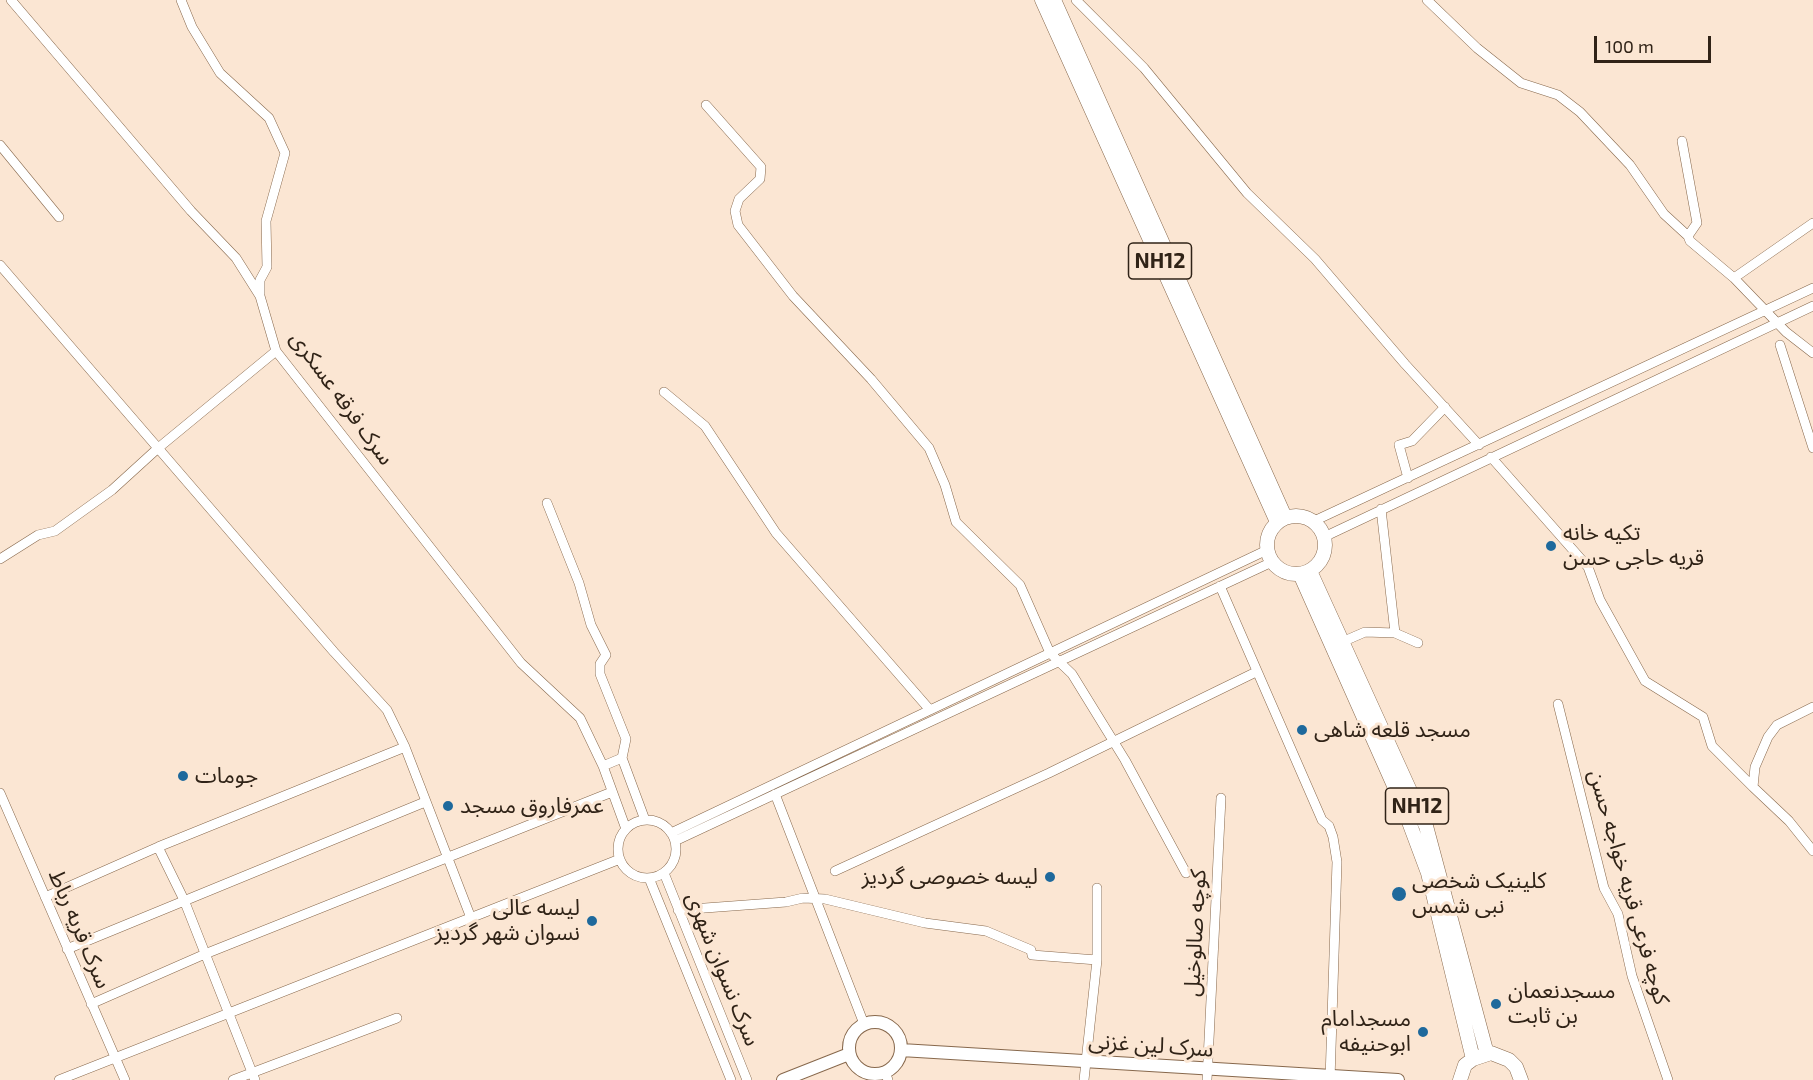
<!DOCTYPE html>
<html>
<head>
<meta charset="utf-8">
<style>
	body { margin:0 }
	#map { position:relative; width:1813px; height:1080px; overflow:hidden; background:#fbe6d3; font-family:"Exo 2",sans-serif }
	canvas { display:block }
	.scale { position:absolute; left:1594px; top:36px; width:117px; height:27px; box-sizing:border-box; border:3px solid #302317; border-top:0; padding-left:8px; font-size:18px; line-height:21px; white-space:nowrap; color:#302317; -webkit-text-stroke:4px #fbe6d3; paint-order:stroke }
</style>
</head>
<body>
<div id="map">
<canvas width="1813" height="1080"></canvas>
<div class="scale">100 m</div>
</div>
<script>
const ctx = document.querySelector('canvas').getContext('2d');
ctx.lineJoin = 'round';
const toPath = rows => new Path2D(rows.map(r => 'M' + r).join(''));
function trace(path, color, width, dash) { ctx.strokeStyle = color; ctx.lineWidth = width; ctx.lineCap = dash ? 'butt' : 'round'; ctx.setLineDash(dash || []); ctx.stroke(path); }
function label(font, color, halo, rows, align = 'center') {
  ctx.font = font + ' "Exo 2","Noto Sans Arabic",sans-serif'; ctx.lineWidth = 6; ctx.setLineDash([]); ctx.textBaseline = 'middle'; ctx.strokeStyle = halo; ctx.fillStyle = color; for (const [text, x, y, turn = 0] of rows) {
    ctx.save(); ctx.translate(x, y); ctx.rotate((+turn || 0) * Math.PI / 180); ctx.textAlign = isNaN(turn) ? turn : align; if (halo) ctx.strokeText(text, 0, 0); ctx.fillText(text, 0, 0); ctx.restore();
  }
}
const minor = toPath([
	[11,0,191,211,236,258,260,296,276,351,521,663,580,718,603,766,626,829],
	[181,0,192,27,220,73,269,118,285,153,266,221,267,267,260,280,260,294],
	[1076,0,1144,68,1247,193,1315,259,1405,364,1479,445],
	[1427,0,1477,48,1521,83,1558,95,1580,112,1630,165,1664,214,1688,236],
	[706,105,761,167,760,179,739,199,735,211,738,225,793,296,871,379,929,448,945,485,956,522,1020,585,1050,653,1072,674,1125,760,1186,873],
	[1682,141,1697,223,1688,236,1690,241,1734,278,1786,332,1813,353],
	[0,145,59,217],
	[0,265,334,652,387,710,405,747,471,918],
	[1734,278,1813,223],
	[1780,345,1813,448],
	[664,392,705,426,776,533,930,710],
	[1491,457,1588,567,1600,600,1645,681,1703,717,1712,746,1753,787],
	[1408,478,1399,445,1412,441,1445,407],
	[547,503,579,583,591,625,606,655,600,664,600,674,626,739,622,758],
	[1381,509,1395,633],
	[1314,521,1813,288],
	[1324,537,1813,306],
	[0,559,38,535,55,531,112,490,157,449,276,351],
	[1220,586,1322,820,1329,826,1333,837,1337,862,1330,1080],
	[1342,642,1365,632,1395,633,1418,643],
	[1558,704,1604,888,1618,914,1632,976,1668,1080],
	[1813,707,1777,725,1768,737,1755,767,1753,787,1789,821,1813,851],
	[603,766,622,758,645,820],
	[0,793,125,1080],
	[775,794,864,1024],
	'618 849a29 29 0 1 1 58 0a29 29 0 1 1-58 0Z',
	[671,833,1267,550],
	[675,841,1272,562],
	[158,847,184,900,255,1080],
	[835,871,1049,773,1256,672],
	[664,873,747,1080],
	[649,878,731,1080],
	[45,897,158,847,405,747],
	[678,910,786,902,803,898,825,899,925,923,986,931,1031,950,1032,955,1097,960],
	[67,949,425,802],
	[91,1004,205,954,612,792],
	[885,1072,888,1080],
	[59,1080,620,859],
	[233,1080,397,1018],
	[1084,1080,1097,960,1097,888],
	[1207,1080,1221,798]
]);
const major = toPath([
	'849 1048a26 26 0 1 1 52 0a26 26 0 1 1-52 0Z',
	[901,1050,1398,1080],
	[783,1080,849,1054]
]);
const highway = toPath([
	[1042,0,1277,522],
	[1054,0,1285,517],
	'1267 545a29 29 0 1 1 58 0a29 29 0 1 1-58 0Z',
	[1310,571,1426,826,1487,1054],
	[1300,574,1403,806,1428,873,1473,1059],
	[1460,1080,1465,1065,1473,1059,1491,1053,1509,1060,1516,1067,1521,1080]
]);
const markers = [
	[1551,546,6,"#1e699c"],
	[1302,730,6,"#1e699c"],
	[183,776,6,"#1e699c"],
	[448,806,6,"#1e699c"],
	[1050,877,6,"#1e699c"],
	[1399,894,8,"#1e699c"],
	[592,921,6,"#1e699c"],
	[1496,1004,6,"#1e699c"],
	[1423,1032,6,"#1e699c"]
];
const shields = [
	[1160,261,63],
	[1417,806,63]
];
const shieldNames = [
	["NH12",1160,261],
	["NH12",1417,806]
];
const streetNames = [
	["سرک فرقه عسکری",342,398,54],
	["کوچه فرعی قریه خواجه حسن",1629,887,74],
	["سرک قریه رباط",80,929,67],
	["کوچه صالوخیل",1195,933,-87],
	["سرک نسوان شهری",723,969,68],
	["سرک لین غزنی",1151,1045,4]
];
const poiNames = [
	["تکیه خانه",1563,533],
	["قریه حاجی حسن",1563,558],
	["مسجد قلعه شاهی",1314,730],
	["جومات",195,776],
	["عمرفاروق مسجد",460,806],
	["لیسه خصوصی گردیز",1038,877,"right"],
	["کلینیک شخصی",1412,881],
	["نبی شمس",1412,906],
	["لیسه عالی",580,908,"right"],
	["نسوان شهر گردیز",580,933,"right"],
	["مسجدنعمان",1508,991],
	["بن ثابت",1508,1016],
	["مسجدامام",1411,1019,"right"],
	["ابوحنیفه",1411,1044,"right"]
];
trace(minor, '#87684c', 10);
trace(major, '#87684c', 14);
trace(highway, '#87684c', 15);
trace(minor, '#fff', 9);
trace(major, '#fff', 12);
trace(highway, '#fff', 14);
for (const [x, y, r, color] of markers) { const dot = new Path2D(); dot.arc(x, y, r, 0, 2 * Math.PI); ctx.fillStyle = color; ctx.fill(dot); trace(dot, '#fbe6d3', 2); }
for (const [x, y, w] of shields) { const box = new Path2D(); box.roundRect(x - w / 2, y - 18, w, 36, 4.5); ctx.fillStyle = '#fbe6d3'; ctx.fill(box); trace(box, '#302317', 1.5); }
label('bold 21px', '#302317', null, shieldNames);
label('22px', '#302317', '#fbe6d3', streetNames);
label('22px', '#302317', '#fbe6d3', poiNames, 'left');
</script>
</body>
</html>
